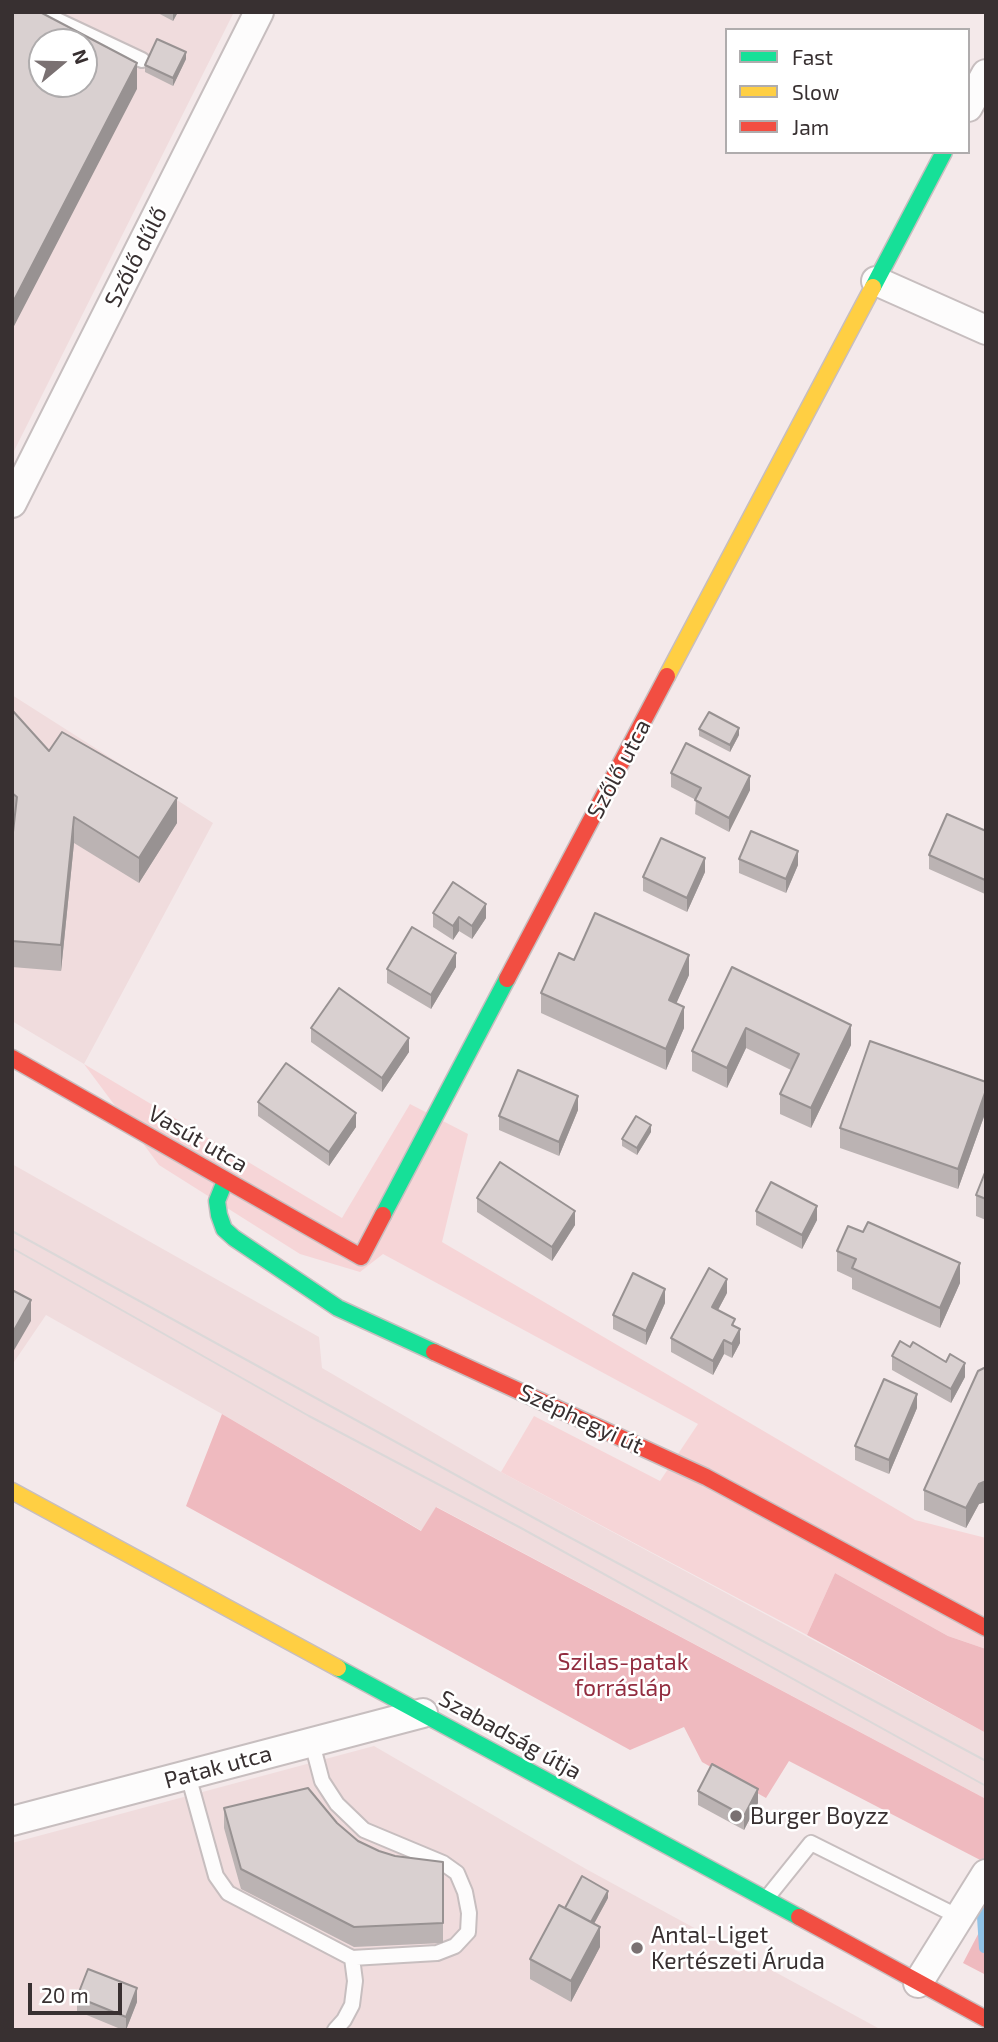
<!DOCTYPE html>
<html>
<head>
<meta charset="utf-8">
<style>
	body { margin:0 }
	#map { position:relative; width:998px; height:2042px; overflow:hidden; background:#f4e9ea; font-family:"Exo 2",sans-serif }
	canvas { display:block }
	.frame { position:absolute; inset:0; border:14px solid #383031; pointer-events:none }
	.legend { position:absolute; left:725px; top:28px; width:245px; height:126px; box-sizing:border-box; background:#fff; border:2px solid #afacad; margin:0; padding:9px 12px; list-style:none; font-size:21px; color:#383031 }
	.legend li { display:flex; align-items:center; gap:14px; height:35px }
	.legend b { width:35px; border:2px solid #afacad }
	.north { position:absolute; left:28px; top:28px; width:70px; height:70px; box-sizing:border-box; background:#fff; border:2px solid #afacad; border-radius:50%; rotate:71deg; font-size:19px; font-weight:700; line-height:28px; text-align:center; color:#383031 }
	.north::after { content:''; display:block; margin:auto; width:24px; height:32px; background:#7a7172; clip-path:polygon(50% 0,100% 100%,50% 72%,0 100%) }
	.scale { position:absolute; left:28px; top:1983px; width:94px; height:32px; box-sizing:border-box; border:4px solid #383031; border-top:0; padding-left:9px; font-size:21px; line-height:24px; white-space:nowrap; color:#383031; -webkit-text-stroke:5px #fff; paint-order:stroke }
</style>
</head>
<body>
<div id="map">
<canvas width="998" height="2042"></canvas>
<div class="frame"></div>
<ul class="legend">
<li><b style="height:9px;background:#16e098"></b>Fast</li>
<li><b style="height:9px;background:#ffcf43"></b>Slow</li>
<li><b style="height:9px;background:#f24e42"></b>Jam</li>
</ul>
<div class="north">N</div>
<div class="scale">20 m</div>
</div>
<script>
const ctx = document.querySelector('canvas').getContext('2d');
ctx.lineJoin = 'round';
function paint(path, color) { ctx.fillStyle = color; ctx.fill(path, 'evenodd'); }
const toPath = rows => new Path2D(rows.map(r => 'M' + r).join(''));
function trace(path, color, width, dash) { ctx.strokeStyle = color; ctx.lineWidth = width; ctx.lineCap = dash ? 'butt' : 'round'; ctx.setLineDash(dash || []); ctx.stroke(path); }
function label(font, color, halo, rows, align = 'center') {
  ctx.font = font + ' "Exo 2",sans-serif'; ctx.lineWidth = 5; ctx.setLineDash([]); ctx.textBaseline = 'middle'; ctx.strokeStyle = halo; ctx.fillStyle = color; for (const [text, x, y, turn = 0] of rows) {
    ctx.save(); ctx.translate(x, y); ctx.rotate((+turn || 0) * Math.PI / 180); ctx.textAlign = isNaN(turn) ? turn : align; if (halo) ctx.strokeText(text, 0, 0); ctx.fillText(text, 0, 0); ctx.restore();
  }
}
const built = toPath([
	[12,12,234,12,12,455],
	[42,42,84,42,84,84,42,84],
	[12,695,213,823,84,1064,12,1021],
	[12,1164,319,1337,322,1368,501,1472,986,1733,986,1799,437,1507,422,1531,222,1414,46,1315,12,1365],
	[374,1746,586,1869,878,2028,878,2030,12,2030,12,1843]
]);
const green = toPath([
	[84,1064,342,1218,410,1104,468,1134,442,1242,915,1520,986,1538,986,1649,948,1636,835,1573,807,1635,501,1472,534,1416,660,1481,698,1424,383,1254,360,1272,300,1254,159,1165]
]);
const forest = toPath([
	[222,1414,421,1531,436,1507,986,1799,986,1863,789,1761,766,1798,702,1762,684,1727,630,1750,186,1506],
	[835,1573,948,1636,986,1649,986,1733,807,1635],
	[986,1919,986,1975,963,1963]
]);
const stream = toPath([
	[984,1948,982,1917,986,1910]
]);
const lane = toPath([
	[40,12,142,60],
	[188,1775,216,1876,228,1893,352,1958,437,1953,455,1946,468,1932,469,1913,465,1892,457,1873,443,1863,364,1830,337,1804,322,1781,312,1743],
	[766,1899,811,1843,959,1917],
	[335,2030,344,2020,352,2005,355,1981,352,1958]
]);
const street = toPath([
	[968,107,986,74],
	[876,281,986,330],
	[12,503,259,12],
	[12,1821,423,1713],
	[918,1983,986,1874]
]);
const fast = toPath([
	[873,287,944,152],
	[225,1181,217,1201,219,1215,224,1229,234,1238,338,1308,434,1352],
	[383,1215,507,979],
	[338,1668,799,1917]
]);
const slow = toPath([
	[667,676,873,287],
	[12,1491,338,1668]
]);
const jam = toPath([
	[507,979,667,676],
	[12,1058,361,1257,383,1215],
	[434,1352,706,1477,986,1628],
	[799,1917,986,2019]
]);
const tram = toPath([
	[12,1231,556,1530,986,1761],
	[12,1248,309,1416,521,1528,986,1786]
]);
const wall = toPath([
	[156,12,178,12,173,21],
	[186,59,173,86,145,72,145,65],
	[12,710,49,751,177,823,139,883,74,843,61,971,12,967,12,841,14,821,12,819],
	[699,729,739,735,730,752,699,736],
	[671,773,750,790,729,832,695,814,696,800,671,787],
	[986,831,985,894,929,869,929,855],
	[739,859,798,865,786,893,739,873],
	[705,872,687,912,643,891,643,877],
	[433,913,486,918,472,939,459,931,453,940,433,927],
	[574,960,689,975,676,1003,684,1028,666,1070,541,1013,541,993],
	[456,967,431,1009,387,983,387,969],
	[732,967,851,1045,811,1128,780,1114,780,1094,791,1070,746,1048,727,1088,692,1071,692,1051],
	[311,1028,409,1052,382,1092,311,1042],
	[986,1082,986,1111,958,1189,840,1148,840,1128],
	[258,1102,356,1127,329,1166,258,1116],
	[578,1110,559,1156,499,1130,499,1116],
	[651,1132,637,1155,622,1146,622,1139],
	[986,1170,986,1220,976,1216,976,1195],
	[477,1198,575,1225,552,1261,477,1212],
	[756,1211,817,1220,802,1249,756,1225],
	[837,1251,960,1283,940,1328,852,1289,852,1278,837,1271],
	[727,1293,718,1310,735,1326,740,1343,732,1358,724,1354,713,1375,671,1352,671,1338],
	[665,1303,646,1345,613,1329,613,1315],
	[910,1347,965,1377,951,1403,892,1370,892,1356],
	[986,1367,986,1502,979,1504,966,1528,924,1510,924,1490],
	[917,1408,889,1474,855,1460,855,1446],
	[698,1791,758,1803,744,1830,698,1805],
	[224,1808,358,1841,379,1851,395,1856,443,1862,443,1943,354,1947,241,1889,224,1828],
	[608,1898,594,1924,600,1947,571,2002,530,1979,530,1959],
	[77,1997,137,2002,126,2030,123,2030,77,2011]
]);
const shadedWall = toPath([
	[173,12,178,12,173,21],
	[186,52,186,59,173,86,173,78],
	[137,63,137,89,12,330,12,304],
	[739,728,739,735,730,752,730,745],
	[750,776,750,790,729,832,729,818],
	[177,798,177,823,139,883,139,858],
	[74,817,74,843,61,971,61,945],
	[798,851,798,865,786,893,786,879],
	[705,858,705,872,687,912,687,898],
	[486,904,486,918,472,939,472,926],
	[459,917,459,931,453,940,453,926],
	[456,953,456,967,431,1009,431,995],
	[689,955,689,975,669,1020,669,1000],
	[684,1007,684,1028,666,1070,666,1049],
	[851,1025,851,1045,811,1128,811,1108],
	[746,1028,746,1048,727,1088,727,1068],
	[409,1038,409,1052,382,1092,382,1078],
	[986,1090,986,1111,958,1189,958,1169],
	[578,1096,578,1110,559,1156,559,1142],
	[356,1113,356,1127,329,1166,329,1152],
	[651,1125,651,1132,637,1155,637,1148],
	[817,1206,817,1220,802,1249,802,1235],
	[575,1211,575,1225,552,1261,552,1247],
	[960,1263,960,1283,940,1328,940,1308],
	[727,1279,727,1293,712,1321,712,1307],
	[665,1289,665,1303,646,1345,646,1331],
	[31,1300,31,1321,13,1352,13,1332],
	[740,1329,740,1343,732,1358,732,1344],
	[724,1340,724,1354,713,1375,713,1361],
	[965,1363,965,1377,951,1403,951,1389],
	[917,1394,917,1408,889,1474,889,1460],
	[986,1481,986,1502,979,1504,966,1528,966,1508,979,1484],
	[758,1789,758,1803,744,1830,744,1816],
	[608,1891,608,1898,585,1940,585,1932],
	[600,1927,600,1947,571,2002,571,1981],
	[137,1988,137,2002,126,2030,126,2017]
]);
const building = toPath([
	[12,12,40,12,137,63,12,304,12,12],
	[42,42,84,42,84,84,42,84,42,42],
	[157,39,186,52,173,78,145,65,157,39],
	[12,710,49,751,62,732,177,798,139,858,74,817,61,945,12,941,12,841,17,797,12,793,12,710],
	[709,712,739,728,730,745,699,729,709,712],
	[686,743,750,776,729,818,695,800,701,788,671,773,686,743],
	[947,814,986,831,985,880,929,855,947,814],
	[751,831,798,851,786,879,739,859,751,831],
	[661,838,705,858,687,898,643,877,661,838],
	[453,882,486,904,472,926,459,917,453,926,433,913,453,882],
	[595,913,689,955,669,1000,684,1007,666,1049,541,993,559,953,574,960,595,913],
	[412,927,456,953,431,995,387,969,412,927],
	[732,967,851,1025,811,1108,780,1094,799,1054,746,1028,727,1068,692,1051,732,967],
	[339,988,409,1038,382,1078,311,1028,339,988],
	[870,1041,986,1082,986,1090,958,1169,840,1128,870,1041],
	[286,1063,356,1113,329,1152,258,1102,286,1063],
	[518,1070,578,1096,559,1142,499,1116,518,1070],
	[636,1116,651,1125,637,1148,622,1139,636,1116],
	[500,1162,575,1211,552,1247,477,1198,500,1162],
	[986,1170,986,1199,976,1195,986,1170],
	[771,1182,817,1206,802,1235,756,1211,771,1182],
	[868,1222,960,1263,940,1308,852,1268,856,1259,837,1251,848,1226,863,1232,868,1222],
	[709,1268,727,1279,712,1307,735,1319,732,1325,740,1329,732,1344,724,1340,713,1361,671,1338,709,1268],
	[633,1273,665,1289,646,1331,613,1315,633,1273],
	[12,1290,31,1300,13,1332,12,1331,12,1290],
	[900,1341,910,1347,913,1342,946,1362,950,1354,965,1363,951,1389,892,1356,900,1341],
	[986,1367,986,1481,979,1484,966,1508,924,1490,978,1371,986,1367],
	[884,1379,917,1394,889,1460,855,1446,884,1379],
	[712,1764,758,1789,744,1816,698,1791,712,1764],
	[308,1788,337,1823,358,1841,379,1851,395,1856,443,1862,443,1923,354,1927,241,1869,224,1808,308,1788],
	[582,1876,608,1891,591,1922,565,1908,582,1876],
	[559,1905,600,1927,571,1981,530,1959,559,1905],
	[88,1969,137,1988,126,2017,77,1997,88,1969]
]);
const markers = [
	[736,1816,7,"#7a7172"],
	[637,1948,7,"#7a7172"]
];
const streetNames = [
	["Szőlő dűlő",136,257,-63],
	["Szőlő utca",619,769,-62],
	["Vasút utca",198,1139,30],
	["Széphegyi út",581,1419,25],
	["Szabadság útja",510,1735,29],
	["Patak utca",218,1767,-15]
];
const parkNames = [
	["Szilas-patak",623,1662],
	["forrásláp",623,1688]
];
const poiNames = [
	["Burger Boyzz",750,1816],
	["Antal-Liget",651,1935],
	["Kertészeti Áruda",651,1961]
];
paint(built, '#f0dcdd');
paint(green, '#f6d5d7');
paint(forest, '#efbabf');
trace(stream, '#91c3e7', 10);
trace(lane, '#c7bebf', 18);
trace(street, '#c7bebf', 32);
trace(fast, '#c7bebf', 19);
trace(slow, '#c7bebf', 19);
trace(jam, '#c7bebf', 19);
trace(lane, '#fdfcfc', 14);
trace(street, '#fdfcfc', 28);
trace(fast, '#16e098', 16);
trace(slow, '#ffcf43', 16);
trace(jam, '#f24e42', 16);
trace(tram, '#dbd8d8', 2);
paint(wall, '#bbb3b3');
paint(shadedWall, '#989292');
paint(building, '#d9d0d0');
trace(building, '#989292', 2);
for (const [x, y, r, color] of markers) { const dot = new Path2D(); dot.arc(x, y, r, 0, 2 * Math.PI); ctx.fillStyle = color; ctx.fill(dot); trace(dot, '#fff', 2.5); }
label('23px', '#383031', '#fff', streetNames);
label('23px', '#922c3f', '#fff', parkNames);
label('23px', '#383031', '#fff', poiNames, 'left');
</script>
</body>
</html>
